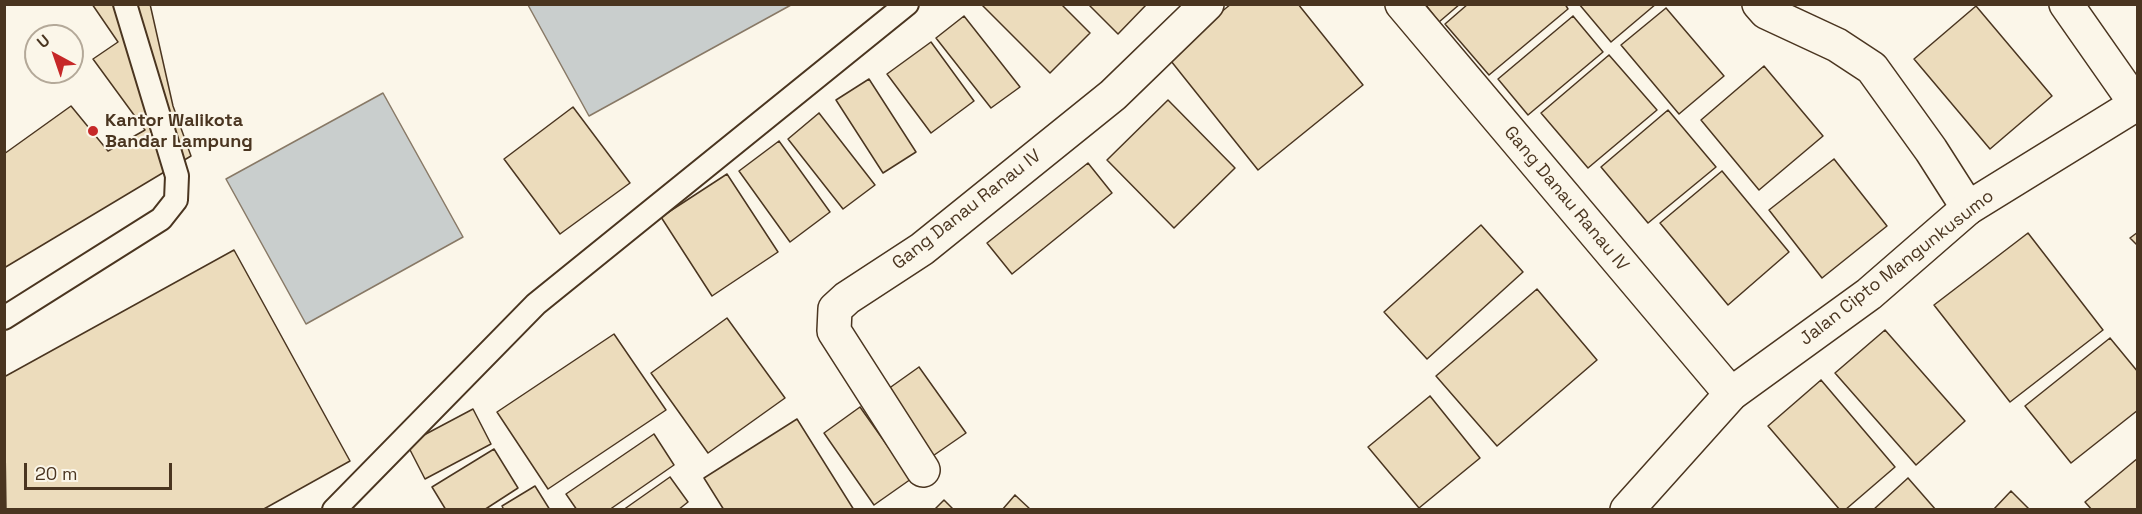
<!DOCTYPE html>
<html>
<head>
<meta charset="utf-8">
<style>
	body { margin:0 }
	#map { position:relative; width:2142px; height:514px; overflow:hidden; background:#fbf6e9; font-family:"Space Grotesk",sans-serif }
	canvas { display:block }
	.frame { position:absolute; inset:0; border:6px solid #4a3520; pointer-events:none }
	.north { position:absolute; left:24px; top:24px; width:60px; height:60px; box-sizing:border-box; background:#fbf6e9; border:2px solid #b4a999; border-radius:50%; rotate:320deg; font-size:16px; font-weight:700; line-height:24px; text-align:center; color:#4a3520 }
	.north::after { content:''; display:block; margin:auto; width:21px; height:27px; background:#c62828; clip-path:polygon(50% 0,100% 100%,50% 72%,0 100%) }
	.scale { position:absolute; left:24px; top:463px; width:148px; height:27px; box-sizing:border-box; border:3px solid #4a3520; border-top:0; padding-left:8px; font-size:18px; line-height:21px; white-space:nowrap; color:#4a3520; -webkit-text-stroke:4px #fbf6e9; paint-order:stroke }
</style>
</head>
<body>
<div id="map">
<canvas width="2142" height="514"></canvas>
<div class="frame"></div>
<div class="north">U</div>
<div class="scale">20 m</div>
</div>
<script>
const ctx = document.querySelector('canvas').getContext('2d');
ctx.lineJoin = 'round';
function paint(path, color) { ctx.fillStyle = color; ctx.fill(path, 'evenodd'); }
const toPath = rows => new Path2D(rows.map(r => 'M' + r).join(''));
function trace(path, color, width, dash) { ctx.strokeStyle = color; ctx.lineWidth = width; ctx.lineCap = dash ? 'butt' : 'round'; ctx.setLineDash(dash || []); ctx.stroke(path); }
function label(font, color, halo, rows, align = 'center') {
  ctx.font = font + ' "Space Grotesk",sans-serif'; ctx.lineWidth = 4.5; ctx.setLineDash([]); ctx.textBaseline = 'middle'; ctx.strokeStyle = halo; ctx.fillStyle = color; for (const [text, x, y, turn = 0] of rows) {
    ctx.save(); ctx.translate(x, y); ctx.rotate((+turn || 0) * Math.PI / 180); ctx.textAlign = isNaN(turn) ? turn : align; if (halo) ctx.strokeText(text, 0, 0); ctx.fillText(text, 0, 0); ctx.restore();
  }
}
const water = toPath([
	[528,5,791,5,589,116,528,5],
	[383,93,463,237,306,324,226,179,383,93]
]);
const building = toPath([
	[4,4,92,4,118,42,93,59,145,130,108,151,71,106,4,154,4,4],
	[36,36,72,36,72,72,36,72,36,36],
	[4,4,150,4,173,106,191,156,4,268,4,4],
	[36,36,72,36,72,72,36,72,36,36],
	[981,4,1061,4,1090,33,1050,73,981,4],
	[1088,4,1147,4,1118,34,1088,4],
	[1231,4,1298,4,1363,85,1258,170,1167,56,1231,4],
	[1425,4,1460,4,1439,22,1425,4],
	[1468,4,1565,4,1568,9,1489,75,1445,24,1468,4],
	[1579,4,1656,4,1611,42,1579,4],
	[1976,6,2052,96,1990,149,1914,59,1976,6],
	[1666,8,1724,76,1679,114,1621,45,1666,8],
	[964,16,1020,87,991,108,936,38,964,16],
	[1573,16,1603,52,1528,115,1498,79,1573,16],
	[931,42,974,101,931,133,887,74,931,42],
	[1609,55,1657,110,1588,168,1541,113,1609,55],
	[1764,66,1823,136,1759,190,1701,120,1764,66],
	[869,79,916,152,883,173,836,100,869,79],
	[1168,100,1235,168,1174,228,1107,160,1168,100],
	[573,107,630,183,560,234,504,159,573,107],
	[1668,110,1716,167,1648,223,1601,167,1668,110],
	[819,113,875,185,843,209,788,139,819,113],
	[779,141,830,212,790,242,739,171,779,141],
	[1834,159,1887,226,1822,278,1769,210,1834,159],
	[1088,163,1112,193,1012,274,987,243,1088,163],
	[1722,171,1789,252,1728,305,1660,223,1722,171],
	[727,174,778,252,712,296,661,217,727,174],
	[1481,225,1523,272,1427,359,1384,312,1481,225],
	[2138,232,2138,246,2130,238,2138,232],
	[2028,233,2103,330,2010,402,1934,305,2028,233],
	[234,250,350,461,262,510,6,510,4,377,234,250],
	[1537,289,1597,360,1497,446,1436,376,1537,289],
	[727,318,785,398,708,453,651,373,727,318],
	[1885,330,1965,421,1916,465,1835,373,1885,330],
	[614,334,666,410,548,489,497,412,614,334],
	[2110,338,2138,372,2138,410,2071,463,2025,406,2110,338],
	[919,367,966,433,927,460,881,394,919,367],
	[1821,380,1895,467,1845,510,1840,510,1768,426,1821,380],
	[1430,396,1480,458,1419,508,1368,447,1430,396],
	[860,407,911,479,874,505,824,433,860,407],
	[473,409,491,444,425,479,407,444,473,409],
	[797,419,854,510,724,510,704,478,797,419],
	[654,434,674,465,609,510,577,510,566,494,654,434],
	[494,449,518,488,484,510,446,510,432,487,494,449],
	[2138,458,2138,510,2092,510,2085,502,2138,458],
	[670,477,688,502,678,510,623,510,670,477],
	[1908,478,1936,510,1873,510,1908,478],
	[535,486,550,510,504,510,502,506,535,486],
	[2011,491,2030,510,1993,510,2011,491],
	[1015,495,1031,510,1002,510,1015,495],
	[944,500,954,510,934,510,944,500]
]);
const service = toPath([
	[4,318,161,219,176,200,177,176,125,4],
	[334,510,536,304,907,4]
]);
const minor = toPath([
	[1402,4,1731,394],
	[1759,4,1766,12,1837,45,1872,68,1931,150,1968,208],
	[2066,4,2136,104],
	[923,470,834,331,835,309,847,298,922,249,1113,95,1207,4]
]);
const tertiary = toPath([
	[1627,510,1731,394,1869,294,1968,208,2138,103]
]);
const markers = [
	[93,131,6,"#c62828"]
];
const poiNames = [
	["Kantor Walikota",105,121],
	["Bandar Lampung",105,142]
];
const streetNames = [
	["Gang Danau Ranau IV",1566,199,50],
	["Gang Danau Ranau IV",967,210,-38],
	["Jalan Cipto Mangunkusumo",1897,268,-38]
];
paint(water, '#c9cecd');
trace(water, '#887966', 1.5);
paint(building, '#ecdcbc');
trace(building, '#4a3520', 1.5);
trace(service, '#4a3520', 26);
trace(minor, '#4a3520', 36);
trace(tertiary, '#4a3520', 36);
trace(service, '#fbf6e9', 22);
trace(minor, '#fbf6e9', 33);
trace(tertiary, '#fbf6e9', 33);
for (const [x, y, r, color] of markers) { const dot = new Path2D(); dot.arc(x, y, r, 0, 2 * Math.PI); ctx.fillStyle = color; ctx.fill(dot); trace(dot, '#fbf6e9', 2); }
label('bold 18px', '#4a3520', '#fbf6e9', poiNames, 'left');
label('18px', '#4a3520', '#fbf6e9', streetNames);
</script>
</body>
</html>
